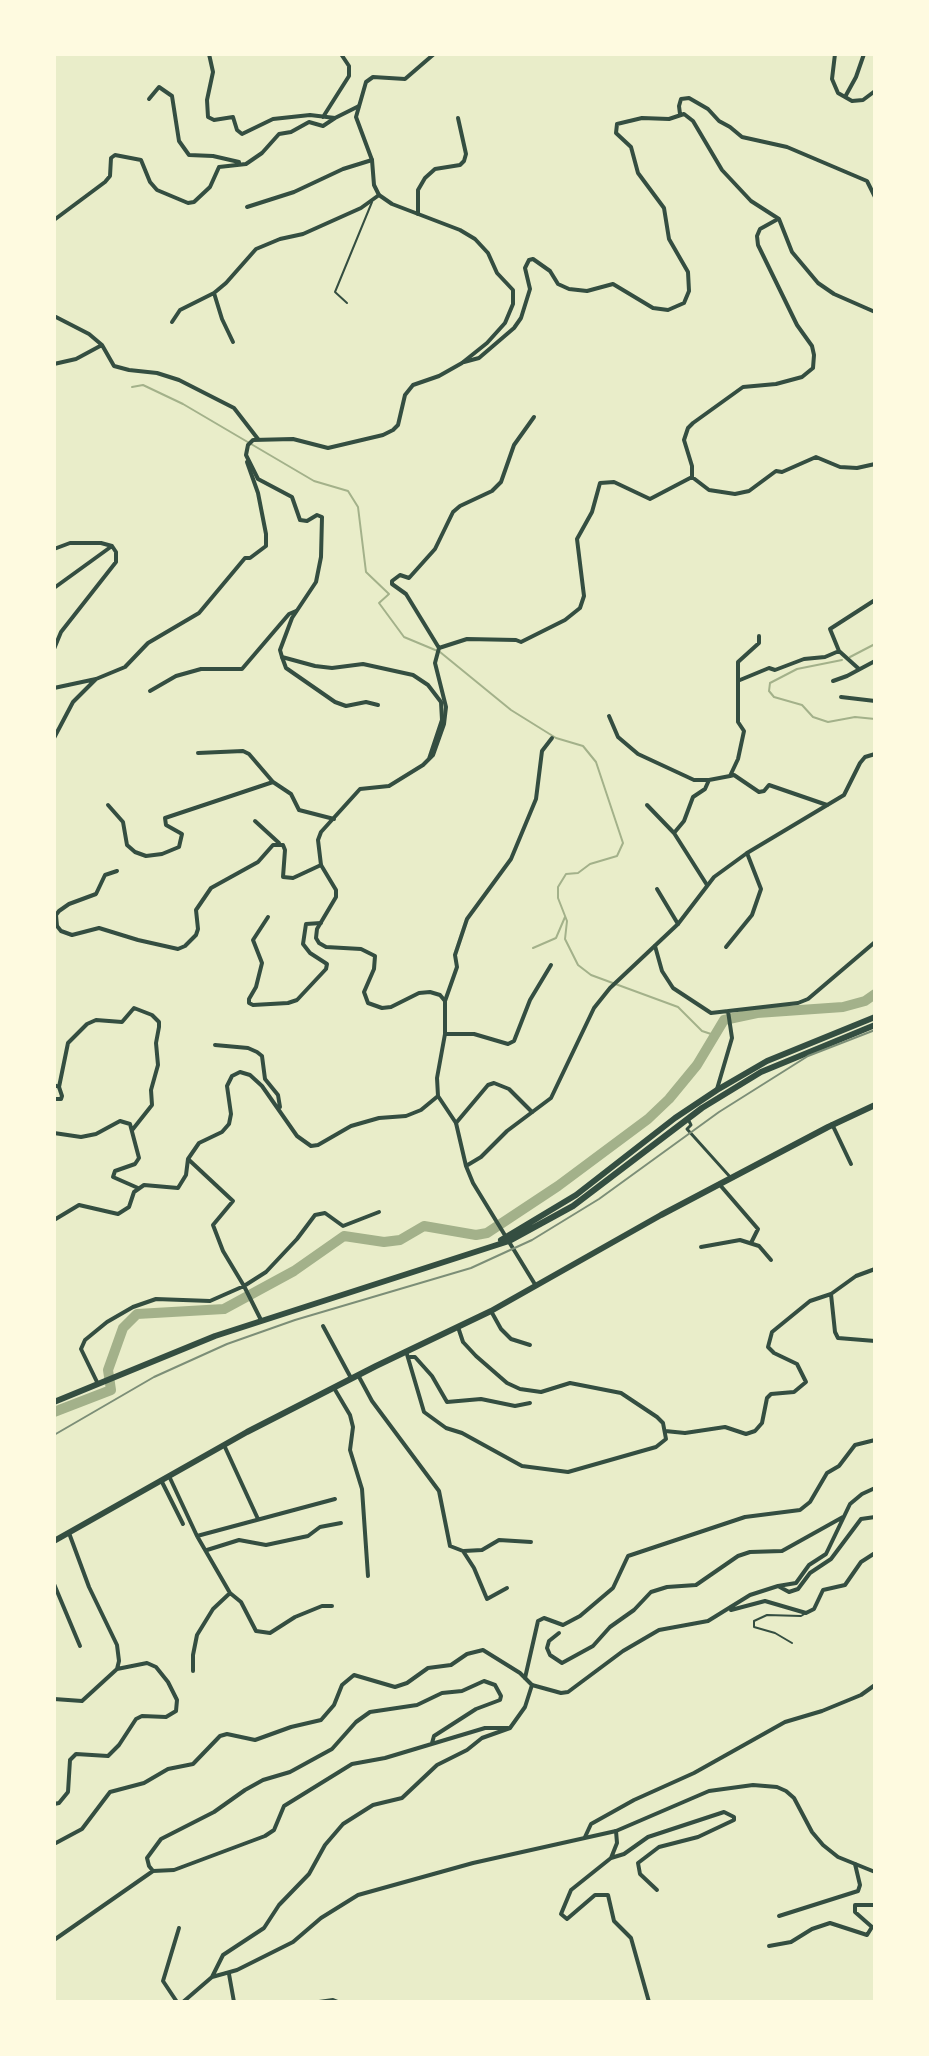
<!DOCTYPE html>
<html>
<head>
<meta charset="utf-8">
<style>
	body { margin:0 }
	#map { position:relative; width:929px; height:2056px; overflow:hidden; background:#e9edc9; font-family:"Noto Serif",serif }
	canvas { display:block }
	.frame { position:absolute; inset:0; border:56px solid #fefae0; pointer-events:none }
</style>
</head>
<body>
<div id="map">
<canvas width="929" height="2056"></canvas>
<div class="frame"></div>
</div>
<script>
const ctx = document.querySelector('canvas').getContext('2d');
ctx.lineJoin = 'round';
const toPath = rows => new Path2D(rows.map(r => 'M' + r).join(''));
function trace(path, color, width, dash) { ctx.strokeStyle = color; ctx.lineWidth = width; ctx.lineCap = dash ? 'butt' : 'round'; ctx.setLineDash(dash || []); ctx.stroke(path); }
const stream = toPath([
	[132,387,143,385,183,404,314,481,348,491,358,507,366,572,389,594,379,603,404,637,440,652,511,710,556,738,583,746,596,762,623,843,617,856,590,864,578,873,566,874,558,887,558,898,567,921,565,939,578,965,591,975,678,1007,702,1031,714,1035],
	[850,657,875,644],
	[842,660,797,669,770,683,769,691,774,697,802,705,813,717,828,722,855,717,875,719],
	[533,948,556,938,565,917]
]);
const river = toPath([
	[54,1412,111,1390,108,1370,123,1328,137,1314,224,1309,294,1271,344,1236,384,1242,400,1240,424,1226,476,1235,487,1233,558,1186,648,1119,669,1099,697,1065,724,1020,757,1013,843,1007,865,1001,875,994]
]);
const service = toPath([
	[347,303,335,292,372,202],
	[792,1643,775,1633,754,1627,754,1621,767,1615,801,1616,806,1613]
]);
const pedestrian = toPath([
	[689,1121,691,1125,687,1129,731,1178]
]);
const minor = toPath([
	[209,54,213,72,207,100,208,117,214,120,233,117,237,130,242,134,273,119,310,115,335,118,359,106],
	[835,54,832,79,838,93,852,101,863,100,875,91],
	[845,97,856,77,864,54],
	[149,99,159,87,172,96,179,141,189,155,213,156,239,162],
	[680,114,679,106,681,99,689,98,708,109,719,121,730,127,742,137,787,147,867,181,875,197],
	[323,117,349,76,349,66,341,54],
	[247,207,294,192,343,169,372,160],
	[418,214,418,190,425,178,435,169,460,165,464,161,466,154,458,118],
	[778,219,760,229,757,236,758,245,797,325,812,346,814,355,813,368,802,377,776,384,743,387,693,423,688,428,684,440,692,466,692,477,709,490,735,494,749,491,776,471,782,472,816,457,840,467,857,468,875,464],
	[54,220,105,182,110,176,111,158,115,155,141,160,150,182,157,190,188,203,194,202,210,187,219,167,246,164,262,153,279,134,291,132,309,122,323,126,335,118],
	[214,293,222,319,233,342],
	[54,316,89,334,102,345,114,366,129,370,157,373,179,380,234,408,258,439],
	[172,322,180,310,214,293,226,283,256,249,280,239,303,234,361,208,379,195],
	[464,362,479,358,514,328,521,318,530,289,525,268,529,260,533,259,550,271,558,284,569,289,587,291,613,284,653,308,668,310,684,303,689,291,688,272,669,239,664,208,638,173,631,147,616,133,617,124,642,118,669,119,684,114,693,121,722,170,751,201,779,219,792,252,818,283,834,294,875,312],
	[54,364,76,359,102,345],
	[54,549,70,543,101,543,112,546,116,552,116,562,61,632,54,649],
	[54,588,112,546],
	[439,648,406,594,392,584,392,581,400,575,409,578,435,549,453,512,460,506,492,491,501,482,514,445,534,417],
	[282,657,286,668,335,702,346,706,366,702,378,705],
	[859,669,839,651,830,629,875,600],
	[740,680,769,668,775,670,804,659,825,657,839,651],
	[833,681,847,676,875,661],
	[54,688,96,679,125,667,148,643,199,613,245,558,250,558,266,546,266,534,258,493,247,462],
	[150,691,176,676,201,669,242,669,289,614,296,611],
	[841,697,875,701],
	[609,716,618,737,638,754,694,780,709,780],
	[54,738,73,702,96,679],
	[198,753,243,751,249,754,273,782],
	[430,758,433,755,444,724,446,707,435,663,439,648,467,639,516,640,521,642,565,620,580,608,584,596,577,539,592,512,600,483,614,482,650,499,692,477],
	[730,776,734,775,759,792,764,791,769,785,827,805],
	[108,805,123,822,127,845,135,852,146,856,162,854,179,847,182,834,166,825,165,818,273,782,291,794,299,810,334,819],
	[647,805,674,833,707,885],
	[255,821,279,843],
	[674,833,684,821,693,797,705,789,709,780,730,776,738,759,744,731,738,722,738,662,759,643,759,636],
	[117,871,105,875,96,894,69,904,59,911,56,915,57,926,61,931,72,935,99,928,138,940,178,949,185,946,196,935,198,929,196,910,211,888,258,862,273,845,283,845,285,850,283,877,293,878,321,865],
	[657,889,678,924],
	[268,917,253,940,262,963,256,987,249,999,249,1003,253,1005,288,1003,297,1000,326,969,327,964,310,953,303,944,306,924,321,923],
	[655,946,662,971,673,988,711,1013,798,1003,808,999,875,942],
	[726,947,752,915,761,889,747,853],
	[445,1001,457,967,455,955,467,919,511,859,536,799,542,751,552,738],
	[445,1034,474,1034,508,1044,514,1041,530,1000,551,965],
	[215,1045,248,1048,257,1052,262,1056,265,1079,278,1095,280,1107],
	[54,1085,59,1087,62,1096,61,1099,54,1099],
	[59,1087,68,1043,87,1024,96,1020,122,1022,134,1008,152,1015,159,1022,159,1027,156,1043,158,1065,151,1090,152,1105,133,1129],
	[717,1089,732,1038,728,1011],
	[456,1123,488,1085,494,1083,509,1089,532,1112],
	[832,1124,851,1164],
	[54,1133,81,1137,96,1134,120,1121,130,1124,139,1158,135,1164,115,1171,113,1177,138,1188],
	[188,1159,233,1201,213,1225,223,1251,244,1286,261,1320],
	[720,1185,758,1229,751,1243],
	[54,1220,79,1205,118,1214,129,1207,134,1192,144,1185,178,1188,186,1175,188,1159,199,1143,222,1132,229,1124,231,1114,227,1086,232,1076,240,1072,250,1075,262,1086,297,1136,311,1146,318,1145,351,1126,379,1118,406,1116,421,1110,438,1096],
	[701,1247,740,1240,759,1246,771,1260],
	[831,1294,835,1332,838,1338,875,1341],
	[491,1311,501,1329,511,1339,530,1345],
	[323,1326,351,1378],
	[406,1351,424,1412,446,1428,462,1433,522,1466,568,1472,656,1447,666,1439,663,1423,657,1417,621,1393,570,1383,541,1392,520,1389,507,1383,476,1356,463,1342,458,1327],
	[410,1357,415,1357,432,1376,447,1402,481,1399,515,1406,530,1403],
	[358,1375,372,1401,439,1491,450,1546,463,1551,474,1568,487,1599,507,1588],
	[98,1384,81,1349,85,1340,107,1322,133,1307,156,1299,210,1301,244,1286,266,1272,297,1239,315,1215,325,1213,343,1226,379,1212],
	[334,1388,350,1415,353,1427,350,1450,362,1489,368,1576],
	[665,1431,685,1433,725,1427,746,1434,755,1431,762,1423,767,1398,771,1394,794,1392,806,1382,797,1364,774,1353,768,1347,772,1332,810,1301,831,1294,856,1276,875,1269],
	[224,1445,258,1519],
	[169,1476,197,1536,230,1593,241,1602,256,1631,270,1633,295,1617,322,1606,332,1606],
	[161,1480,183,1524],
	[197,1536,335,1499],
	[207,1550,239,1540,266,1545,308,1536,320,1527,341,1523],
	[464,1551,482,1550,499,1540,531,1542],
	[54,1584,80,1646],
	[778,1586,789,1592,798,1589,810,1573,831,1559,861,1519,875,1517],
	[731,1610,765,1601,806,1613,814,1609,823,1590,845,1585,861,1562,875,1553],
	[559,1633,549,1641,547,1648,550,1655,562,1663,593,1646,610,1627,634,1610,651,1592,667,1587,696,1585,738,1556,750,1552,782,1551,843,1517],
	[193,1671,193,1655,197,1635,213,1609,230,1593],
	[525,1678,538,1621,544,1618,563,1625,580,1616,613,1588,628,1556,745,1517,800,1510,810,1502,827,1473,839,1466,855,1445,875,1440],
	[532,1685,561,1693,568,1692,623,1651,659,1630,708,1621,750,1595,778,1586,796,1583,809,1565,826,1554,850,1504,862,1494,875,1488],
	[54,1699,82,1701,117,1669,119,1661,117,1645,89,1587,69,1533],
	[54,1804,59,1803,68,1792,70,1760,76,1754,108,1756,119,1745,136,1719,142,1716,166,1717,176,1711,177,1700,168,1682,156,1667,147,1663,117,1669],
	[616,1831,617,1843,611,1858,571,1890,561,1914,567,1919,595,1895,608,1895,614,1921,631,1938,649,2002],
	[585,1837,591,1824,634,1800,694,1773,785,1722,822,1711,861,1695,875,1685],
	[611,1858,624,1854,648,1837,724,1812,734,1817,734,1820,698,1837,659,1847,638,1863,640,1874,657,1890],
	[153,1871,149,1866,147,1858,161,1839,214,1812,245,1790,263,1780,290,1772,332,1749,356,1722,370,1712,417,1705,442,1693,462,1691,484,1681,495,1685,501,1696,500,1700,476,1709,434,1736,432,1743],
	[779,1916,858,1891,860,1885,855,1864],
	[54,1940,153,1871,174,1870,265,1836,274,1830,284,1806,352,1764,385,1758,485,1728,508,1728],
	[769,1946,791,1942,812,1929,830,1923,867,1935,872,1927,855,1912,855,1905,875,1905],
	[229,1974,234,2002],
	[177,2002,163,1981,179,1928],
	[319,2002,333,2000,338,2002]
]);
const tertiary = toPath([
	[434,54,405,79,373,77,366,82,356,117,372,160,374,185,379,195,392,204,460,230,475,239,488,253,497,273,513,290,513,304,505,323,487,343,462,363,439,376,413,385,405,395,398,425,393,430,383,435,328,448,293,439,253,440,248,445,246,455,258,479,292,497,300,520,307,521,317,515,322,517,321,557,316,582,292,618,280,650,282,657,315,666,332,668,363,664,413,675,428,685,441,702,442,720,429,759,423,765,389,786,360,789,321,832,318,840,321,865,336,890,336,897,317,929,316,938,319,943,326,947,361,949,375,956,374,969,364,992,368,1003,382,1008,391,1007,419,993,430,992,440,995,445,1001,445,1034,437,1078,438,1096,456,1123,466,1166,473,1183,536,1286],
	[466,1166,481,1157,507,1131,551,1098,594,1008,610,988,678,924,714,877,747,853,844,795,860,763,865,757,875,754],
	[54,1844,82,1829,110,1792,144,1783,168,1769,193,1764,220,1736,227,1734,255,1740,291,1727,321,1720,334,1705,342,1685,354,1675,395,1687,407,1683,428,1668,451,1665,467,1654,483,1650,520,1673,532,1685,525,1707,510,1728,482,1738,467,1750,437,1765,402,1798,373,1805,343,1824,325,1845,309,1874,279,1905,264,1928,223,1955,212,1977],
	[183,2002,212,1977,237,1970,293,1942,321,1918,358,1895,473,1863,616,1831,709,1791,753,1785,777,1787,786,1791,794,1798,812,1832,823,1845,838,1857,875,1872]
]);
const primary = toPath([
	[501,1240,576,1195,675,1118,717,1090,767,1061,875,1017],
	[54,1402,215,1336,509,1241,573,1206,702,1108,761,1072,875,1025]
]);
const trunk = toPath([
	[54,1541,247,1432,376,1366,491,1311,661,1215,828,1127,875,1105]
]);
const rail = toPath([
	[54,1435,154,1377,227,1344,295,1320,471,1268,532,1240,599,1199,719,1112,808,1056,875,1030]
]);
trace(stream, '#a3b18a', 2);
trace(river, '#a3b18a', 10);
trace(service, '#344e41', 2);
trace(pedestrian, '#344e41', 3);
trace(minor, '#344e41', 4);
trace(tertiary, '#344e41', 4);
trace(primary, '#344e41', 6);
trace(trunk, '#344e41', 6);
trace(rail, '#7c8e77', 2);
</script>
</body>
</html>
